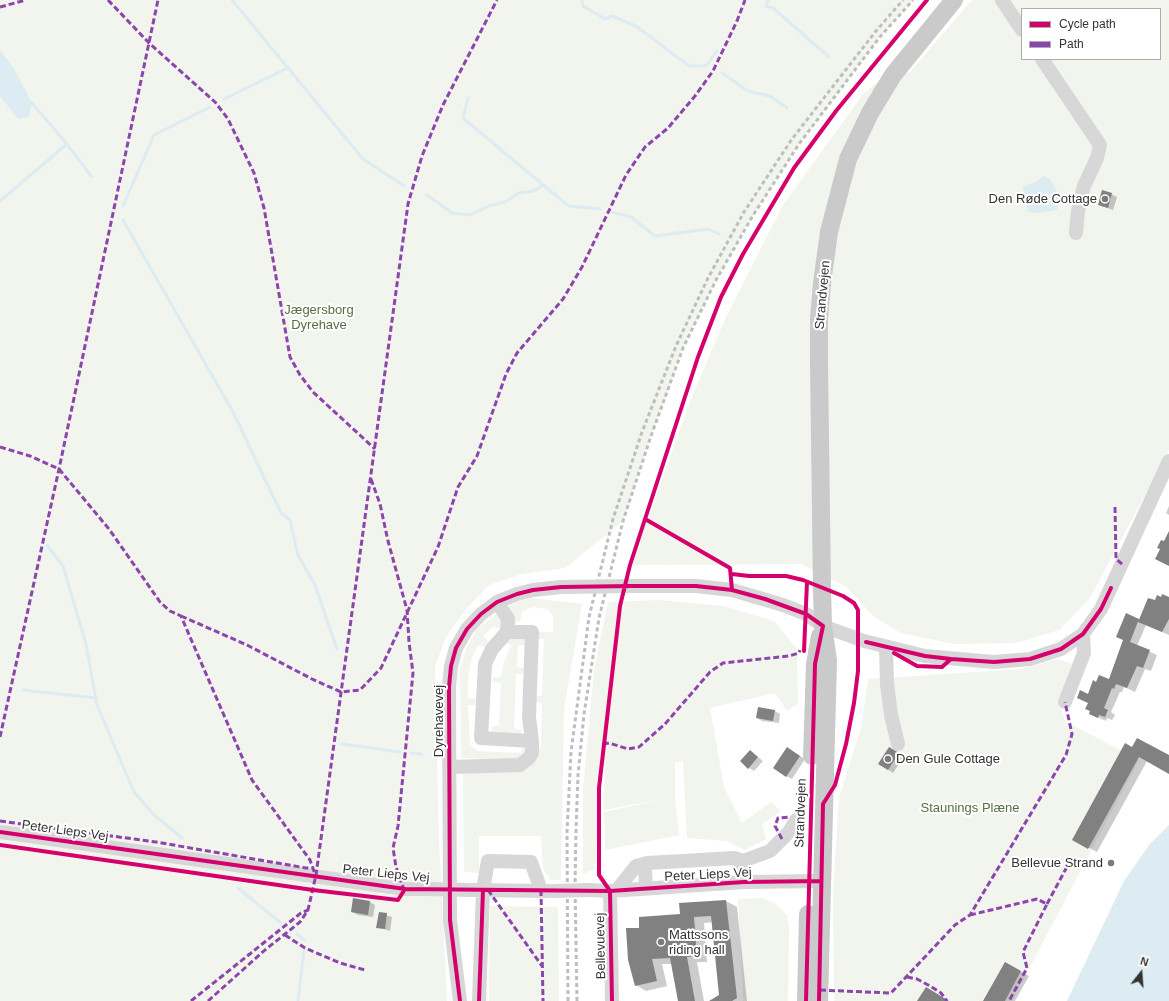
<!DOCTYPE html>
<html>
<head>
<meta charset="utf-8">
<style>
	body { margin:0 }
	#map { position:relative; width:1169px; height:1001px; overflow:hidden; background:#fff; font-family:Arial,sans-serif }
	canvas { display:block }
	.legend { position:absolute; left:1021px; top:8px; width:140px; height:52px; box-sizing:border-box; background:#fff; border:1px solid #adadad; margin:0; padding:5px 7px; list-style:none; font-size:12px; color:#333 }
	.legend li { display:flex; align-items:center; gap:8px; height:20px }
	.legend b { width:20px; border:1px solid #adadad }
	.north { position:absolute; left:1121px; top:953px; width:40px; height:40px; -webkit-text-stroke:3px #fff; paint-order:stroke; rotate:17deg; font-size:11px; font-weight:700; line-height:16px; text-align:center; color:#333 }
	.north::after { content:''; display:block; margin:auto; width:14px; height:18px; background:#333; clip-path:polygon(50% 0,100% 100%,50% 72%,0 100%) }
</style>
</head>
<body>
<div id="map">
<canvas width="1169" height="1001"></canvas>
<ul class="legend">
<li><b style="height:5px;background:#d6006c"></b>Cycle path</li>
<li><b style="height:5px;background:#8e44ad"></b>Path</li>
</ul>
<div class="north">N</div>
</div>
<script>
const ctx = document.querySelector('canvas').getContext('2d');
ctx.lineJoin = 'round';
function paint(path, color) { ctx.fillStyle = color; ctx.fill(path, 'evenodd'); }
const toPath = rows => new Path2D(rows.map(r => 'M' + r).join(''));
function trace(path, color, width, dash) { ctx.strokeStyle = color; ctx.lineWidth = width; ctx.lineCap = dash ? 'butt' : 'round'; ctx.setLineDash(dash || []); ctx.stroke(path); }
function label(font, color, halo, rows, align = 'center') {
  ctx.font = font + ' Arial,sans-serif'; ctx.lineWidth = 4; ctx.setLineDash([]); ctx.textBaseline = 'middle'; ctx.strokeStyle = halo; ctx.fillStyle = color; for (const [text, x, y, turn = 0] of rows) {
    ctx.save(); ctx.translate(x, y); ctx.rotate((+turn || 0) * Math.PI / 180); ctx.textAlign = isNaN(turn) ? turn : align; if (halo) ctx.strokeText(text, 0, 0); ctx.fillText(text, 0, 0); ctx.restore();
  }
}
const green = toPath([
	[0,0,913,0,879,38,799,144,752,217,715,282,683,348,651,436,623,521,565,568,522,574,489,585,465,610,446,637,435,666,439,839,447,1001,0,1001],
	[972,0,1169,0,1169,450,1090,598,1059,630,1016,643,954,644,901,633,873,616,848,588,801,564,631,565,691,399,726,317,783,205,863,94,875,84,910,72],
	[1022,9,1160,9,1160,59,1022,59],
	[532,598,582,604,564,709,561,880,551,880,543,869,541,836,479,836,479,873,464,872,463,770,523,768,536,748,541,748,542,703,535,701,536,696,542,696,544,639,537,639,537,632,553,632,553,615,547,609,533,607,522,611,521,620,513,625,506,609,514,603],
	[659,600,723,606,774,621,797,649,798,703,787,711,775,693,710,708,724,787,742,823,771,802,781,811,762,824,766,839,745,850,727,841,687,838,683,762,675,762,675,797,679,835,605,850,604,812,669,798,603,810,605,766,601,766,595,869,583,874,583,790,594,670,606,611,609,602],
	[497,614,504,627,500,630,494,626,483,636,488,641,485,647,478,645,472,657,468,676,468,698,476,699,475,705,468,705,470,745,478,751,521,753,523,746,528,748,520,760,461,758,460,670,466,649,477,629],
	[526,638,526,645,518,645,517,667,524,668,523,674,516,674,514,729,522,730,521,733,492,731,492,727,499,725,501,683,492,682,493,677,501,677,504,662,511,646,506,642,510,639],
	[1059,659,1072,664,1059,699,1065,721,1139,760,1012,1001,834,1001,833,894,839,798,861,728,868,679,1021,669],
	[763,898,776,904,787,915,789,926,788,1001,743,1001,738,899],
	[490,906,558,907,559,1001,489,1001]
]);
const water = toPath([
	[0,50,13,67,32,103,29,117,18,119,0,96],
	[1044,176,1051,180,1060,199,1057,210,1039,213,1028,212,1023,187,1025,185,1036,182],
	[1169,825,1169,1001,1067,1001,1124,881,1149,845]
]);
const shadow = toPath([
	[1111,194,1117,197,1113,210,1099,205],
	[1169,506,1169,515,1166,513],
	[1162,598,1169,598,1169,635,1146,625,1137,646,1157,655,1151,671,1145,669,1135,692,1124,687,1122,692,1120,692,1111,712,1115,715,1112,720,1107,718,1106,721,1090,714,1088,695,1097,683,1109,681,1124,640,1126,615,1140,620,1155,602],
	[775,711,780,714,779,723,762,721,757,718],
	[890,748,903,757,893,773,880,764],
	[1133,748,1169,757,1169,773,1147,761,1097,852,1073,839],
	[750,751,763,761,754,771,749,768],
	[792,751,805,759,792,779,786,776],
	[354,899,370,902,375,905,373,917,358,915,352,912],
	[726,901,737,907,747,1001,711,1001,720,995,713,922,704,923,707,962,697,962,704,1001,679,1001,672,964,662,964,667,986,646,991,636,985,640,928,681,915,680,904],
	[379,913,392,917,390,931,377,927],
	[1005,963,1029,976,1015,1001,984,1001]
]);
const stream = toPath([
	[232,0,363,159,404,186],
	[582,0,583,6,605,19,612,16,636,26,689,66,706,66,717,51],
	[768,0,766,6,773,8,829,57],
	[722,73,748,91,770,96,787,108],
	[468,98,463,118,543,185],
	[224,99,288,68],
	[32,103,67,144,91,176],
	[427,195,452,213,470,215,489,206,505,202,519,193,534,191,543,185,569,206,600,209],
	[0,201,67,144],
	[123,206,154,135,210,107],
	[612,212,631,217,655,236,708,229,719,234],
	[123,220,233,412,281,513,290,520,298,555,315,585,337,649],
	[47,545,63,566,86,644,97,705,134,792,154,815,182,838],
	[23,690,96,698],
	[342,744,400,752],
	[411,753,421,754],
	[238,888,281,923],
	[297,934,304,940],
	[298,1001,304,950]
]);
const building = toPath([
	[1102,190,1112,193,1108,208,1098,205],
	[1169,531,1169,566,1155,559,1160,549,1157,548,1161,540,1164,541],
	[1162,594,1169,597,1169,619,1162,632,1138,622,1148,598,1155,600,1157,595,1161,597],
	[1126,613,1139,619,1130,642,1150,650,1143,668,1137,666,1127,688,1116,684,1114,689,1112,688,1104,708,1108,710,1105,717,1099,715,1098,718,1089,714,1090,711,1085,709,1088,703,1077,698,1080,690,1088,694,1093,680,1096,682,1099,675,1109,679,1123,640,1116,637],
	[758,707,775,710,773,721,756,718],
	[1137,738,1169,755,1169,774,1139,757,1088,849,1072,840,1125,743,1132,747],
	[787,747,800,756,786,777,773,768],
	[889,747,899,753,888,770,878,764],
	[750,750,758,757,748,769,740,761],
	[353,898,370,901,368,915,351,912],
	[726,900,737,998,732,1001,709,1001,719,995,711,916,694,917,697,956,687,957,695,1001,678,1001,670,958,652,959,657,981,635,986,628,960,626,928,639,928,639,917,680,914,679,903],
	[379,912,387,913,385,929,376,928],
	[1005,962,1021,971,1005,1001,983,1001],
	[926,987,949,1001,917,1001]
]);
const minor = toPath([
	[1002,0,1022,30],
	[1042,59,1100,145,1097,158,1084,186,1078,211,1076,233],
	[632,586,696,586,732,590,783,605,806,614,823,626,864,641,925,656,994,662,1030,659,1061,649,1083,634,1101,609,1169,461],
	[497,602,508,619,507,632,492,649,485,664,481,738,532,741,529,717,532,632,507,632],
	[886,648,887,684,891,715,898,744],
	[1065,702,1084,653,1083,634],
	[449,767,520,765,529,758,532,753,532,741],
	[0,832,405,889,426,889],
	[740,862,770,851,789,832,796,820],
	[646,888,645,868,647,863,718,859,734,858,740,860,742,864,744,882],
	[474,890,549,891],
	[587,890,610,891,744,882,821,881],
	[617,890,636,866,647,863],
	[610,891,612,1001],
	[460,1001,450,920,449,687,451,666,456,648,467,629,481,614,497,602,517,594,533,590,561,587],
	[479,1001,483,890,488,861,531,862,541,890]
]);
const major = toPath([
	[812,756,815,664,820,636],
	[806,1001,808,914],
	[819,1001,828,660,823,626,822,588,819,363,819,319,822,283,829,232,848,159,870,113,893,75,954,0]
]);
const rail = toPath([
	[568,1001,567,831,571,752,589,617,613,519,642,432,676,346,708,278,744,212,792,139,876,31,903,0],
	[577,1001,575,887,576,831,578,775,584,714,599,618,623,521,651,436,683,348,715,282,752,217,799,144,879,38,913,0]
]);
const minorBridge = toPath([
	[561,587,632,586],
	[426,889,474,890],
	[554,891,587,890]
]);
const quiet = toPath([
	[108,0,149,43,215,102,228,119,254,173,264,208,290,357,300,375,313,392,375,449],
	[0,7,26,0],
	[0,447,30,456,59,469,109,529,160,602,170,611,181,616,252,780,310,860,315,874],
	[371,479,380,504,388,541,407,610,409,642,413,673,398,826,393,848,396,867,404,890],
	[1115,507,1116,559,1122,564],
	[181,616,247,645,312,679,341,692,360,690,381,668,438,547,458,487,477,456,506,374,517,353,563,299,582,267,626,175,645,147,668,128,695,96,713,71,737,21,745,0],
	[0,737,59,469,158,0],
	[603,744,609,743,628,749,639,747,665,724,710,672,723,663,789,656,799,653,800,650],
	[0,821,156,842,306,868,313,868],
	[782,839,775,826,778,818,790,817],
	[488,890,542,966],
	[541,890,543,1001],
	[1047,904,1069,863],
	[970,915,1037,899,1047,904,1023,952,1027,968,1009,1001],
	[285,935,305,948,340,963,365,970],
	[907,977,917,979,930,986,941,993,947,1001],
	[820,990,891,993,955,925,970,915,1066,755,1072,734,1065,702],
	[191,1001,301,913,308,910],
	[208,1001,265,950,300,922,308,910,316,875,408,204,422,156,443,105,497,0]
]);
const cycleway = toPath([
	[645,519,730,568,732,590],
	[732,574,749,576,786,576,803,580,843,596,854,603,858,610,858,671,854,703,846,744,835,785,823,804,819,1001],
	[866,642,925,656,951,659,994,662,1030,659,1061,649,1083,634,1101,609,1111,588],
	[804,651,807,582],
	[894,653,917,666,942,667,951,659],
	[0,832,405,889,610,891,744,882,821,881],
	[0,845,313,890,398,900,405,889],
	[610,891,599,875,599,788,620,606,630,565,698,357,721,297,743,254,794,168,836,111,927,0],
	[610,891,612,1001],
	[460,1001,450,920,449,687,451,666,456,648,467,629,481,614,497,602,517,594,533,590,561,587,632,586,696,586,732,590,765,599,806,614,823,626,815,664,806,1001],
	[479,1001,483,890]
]);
const markers = [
	[1105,199,4,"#7a7a7a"],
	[888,759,4,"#7a7a7a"],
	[1111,863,4,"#7a7a7a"],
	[661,942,4,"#7a7a7a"]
];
const poiNames = [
	["Den Røde Cottage",1097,199],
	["Den Gule Cottage",896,759,"left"],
	["Bellevue Strand",1103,863],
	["Mattssons",669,935,"left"],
	["riding hall",669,950,"left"]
];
const streetNames = [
	["Strandvejen",823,295,-85],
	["Dyrehavevej",439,721,-90],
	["Strandvejen",801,813,-88],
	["Peter Lieps Vej",65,831,8],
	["Peter Lieps Vej",386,874,6],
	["Peter Lieps Vej",708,875,-3],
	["Bellevuevej",601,946,-91]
];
const parkNames = [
	["Jægersborg",319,310],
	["Dyrehave",319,325],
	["Staunings Plæne",970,808]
];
paint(green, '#f1f5ed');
paint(water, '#ddebf3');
paint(shadow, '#0003');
trace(stream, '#ddebf3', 3);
paint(building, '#818181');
trace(minor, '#d7d7d7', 14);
trace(major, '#cacaca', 18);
trace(rail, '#bebebe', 3, [4, 3]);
trace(minorBridge, '#d7d7d7', 14);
trace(quiet, '#8e44ad', 3, [6, 3]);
trace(cycleway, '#d6006c', 4);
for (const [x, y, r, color] of markers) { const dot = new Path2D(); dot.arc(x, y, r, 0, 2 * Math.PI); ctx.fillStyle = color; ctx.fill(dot); trace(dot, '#fff', 1.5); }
label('13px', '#333', '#fff', poiNames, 'right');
label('13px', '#333', '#fff', streetNames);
label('13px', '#56703f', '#fff', parkNames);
</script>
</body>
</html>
